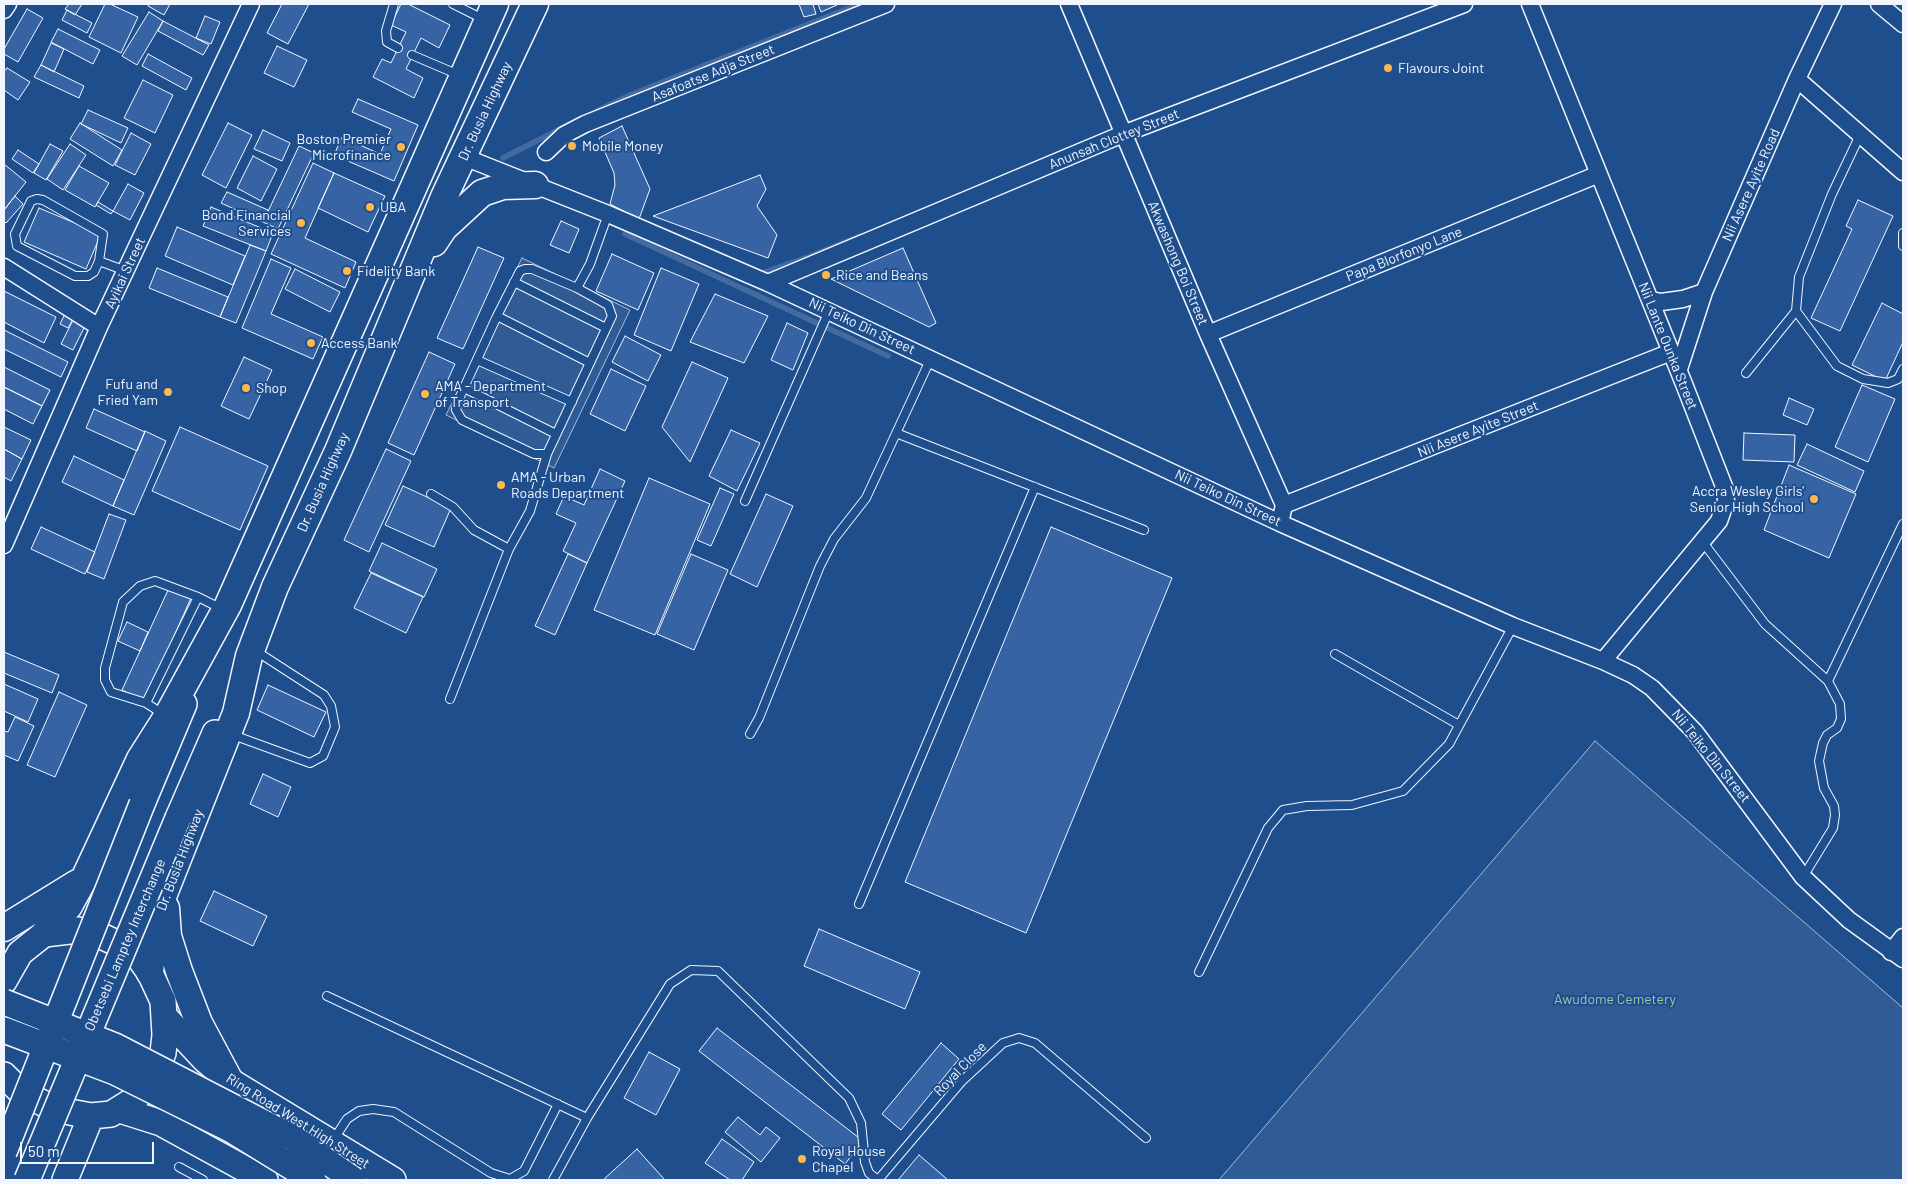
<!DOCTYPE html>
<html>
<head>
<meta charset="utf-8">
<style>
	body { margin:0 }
	#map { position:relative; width:1907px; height:1184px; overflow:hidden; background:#1f4e8c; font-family:Barlow,sans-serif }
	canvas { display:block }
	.frame { position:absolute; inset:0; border:5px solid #f2f6ff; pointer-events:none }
	.scale { position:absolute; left:20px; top:1142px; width:134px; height:22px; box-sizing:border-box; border:2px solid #f2f6ff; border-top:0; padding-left:6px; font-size:15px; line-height:18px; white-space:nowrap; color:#f2f6ff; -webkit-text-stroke:4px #1f4e8c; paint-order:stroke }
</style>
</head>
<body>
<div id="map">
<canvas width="1907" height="1184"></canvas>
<div class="frame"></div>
<div class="scale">50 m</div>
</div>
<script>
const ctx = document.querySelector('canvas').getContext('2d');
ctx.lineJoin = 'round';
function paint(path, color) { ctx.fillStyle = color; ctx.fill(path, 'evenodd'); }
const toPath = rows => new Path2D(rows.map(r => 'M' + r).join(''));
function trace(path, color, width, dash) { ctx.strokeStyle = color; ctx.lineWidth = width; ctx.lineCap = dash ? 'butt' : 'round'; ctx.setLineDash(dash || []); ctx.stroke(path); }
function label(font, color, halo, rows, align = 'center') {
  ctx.font = font + ' Barlow,sans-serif'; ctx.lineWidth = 4; ctx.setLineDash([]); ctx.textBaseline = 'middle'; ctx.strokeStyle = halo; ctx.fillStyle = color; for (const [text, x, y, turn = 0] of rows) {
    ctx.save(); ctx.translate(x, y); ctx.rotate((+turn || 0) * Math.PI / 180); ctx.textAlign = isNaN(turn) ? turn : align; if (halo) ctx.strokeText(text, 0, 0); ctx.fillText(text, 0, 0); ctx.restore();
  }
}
const built = toPath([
	[522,258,630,310,554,468,446,415,522,258],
	[1595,741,1903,1008,1903,1180,1219,1180,1595,741]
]);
const stream = toPath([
	[597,111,630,95,859,4],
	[503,158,562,128],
	[625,234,888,356],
	[756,271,762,273,808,257,860,236]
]);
const building = toPath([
	[69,4,82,4,75,15,65,9,69,4],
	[105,4,110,4,138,17,121,53,89,37,105,4],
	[149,4,170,4,164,15,148,6,149,4],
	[282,4,309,4,288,44,267,33,282,4],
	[401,4,408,4,450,25,439,48,421,38,406,69,423,78,414,98,373,77,382,59,391,63,406,32,391,25,401,4],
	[799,4,813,4,816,14,804,17,799,4],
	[818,4,836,4,837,5,821,12,818,4],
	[27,9,43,18,18,62,4,54,4,49,27,9],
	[67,10,92,23,87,33,62,20,67,10],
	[149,12,163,21,137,65,122,56,149,12],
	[205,16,220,22,211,44,196,38,205,16],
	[163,21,209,45,203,55,158,31,163,21],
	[58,29,100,50,93,64,51,42,58,29],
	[51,43,64,49,54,72,41,65,51,43],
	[277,46,307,60,294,87,264,73,277,46],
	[148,54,192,78,186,90,142,66,148,54],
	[41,65,84,86,79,98,34,77,41,65],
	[7,68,30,82,18,100,4,90,4,72,7,68],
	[143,80,173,95,155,133,124,118,143,80],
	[358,99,418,125,394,181,334,155,342,137,380,154,391,129,352,112,358,99],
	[88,110,128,128,121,143,81,124,88,110],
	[80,123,122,150,113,166,70,139,80,123],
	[228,123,252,135,226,188,202,175,228,123],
	[622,126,650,189,639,219,610,204,615,185,614,173,599,138,622,126],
	[263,130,290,143,282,161,254,149,263,130],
	[131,133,151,144,135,175,115,165,131,133],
	[50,144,63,151,46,180,34,173,50,144],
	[70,144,86,155,63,190,47,179,70,144],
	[299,146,314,153,278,229,263,222,299,146],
	[18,150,39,164,33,173,12,159,18,150],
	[253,156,277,169,261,201,237,188,253,156],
	[313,163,334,173,305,238,356,262,345,288,271,254,313,163],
	[4,164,26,182,4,210,4,164],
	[79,166,109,183,95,207,65,190,79,166],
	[334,173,385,196,368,232,318,208,334,173],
	[760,175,766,189,757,206,777,235,768,258,653,216,760,175],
	[128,184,144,193,130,220,113,211,128,184],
	[227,192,268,210,263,222,221,203,227,192],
	[15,196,23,204,6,223,4,221,4,210,15,196],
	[1858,200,1893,216,1840,331,1811,318,1852,229,1846,226,1858,200],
	[98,202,113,211,111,214,96,205,98,202],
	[211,207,273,233,266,251,203,226,211,207],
	[39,208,101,234,86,269,24,242,39,208],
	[561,221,579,229,569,253,550,245,561,221],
	[177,227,245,256,233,285,165,256,177,227],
	[250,245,266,251,236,323,220,317,250,245],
	[478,247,504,258,463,349,437,338,478,247],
	[903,248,936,323,929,327,831,279,903,248],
	[612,254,654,273,638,310,596,291,612,254],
	[271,259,291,268,271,314,323,337,313,359,242,328,271,259],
	[157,268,228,297,220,317,149,288,157,268],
	[661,268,699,284,671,351,634,335,661,268],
	[295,269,340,292,330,312,285,289,295,269],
	[4,291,56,317,44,343,4,322,4,291],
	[715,294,768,316,744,363,690,342,715,294],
	[1882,303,1903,314,1903,342,1885,381,1852,365,1882,303],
	[66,312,75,316,68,328,60,324,66,312],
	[75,316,87,322,73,350,61,344,75,316],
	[787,323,808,333,793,370,771,360,787,323],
	[4,330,68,362,61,377,4,349,4,330],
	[625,336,661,355,648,381,612,362,625,336],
	[429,352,455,364,414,455,388,443,429,352],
	[244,357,272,370,249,419,221,406,244,357],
	[692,362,728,378,690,462,662,427,692,362],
	[4,367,50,390,42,406,4,387,4,367],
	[611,369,646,386,625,431,590,414,611,369],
	[1862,385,1895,399,1868,462,1835,447,1862,385],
	[4,387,42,406,33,424,4,409,4,387],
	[1789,398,1814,409,1807,425,1783,415,1789,398],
	[94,409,145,432,137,451,86,428,94,409],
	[4,427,31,440,22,459,4,449,4,427],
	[180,427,268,466,240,530,152,491,180,427],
	[731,430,760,443,737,491,709,476,731,430],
	[145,431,166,441,134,515,113,506,145,431],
	[1744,433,1795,435,1794,462,1743,460,1744,433],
	[1807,444,1864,471,1855,492,1797,465,1807,444],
	[4,449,22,459,11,481,4,477,4,449],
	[386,449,411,461,369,552,344,540,386,449],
	[74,456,124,480,113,506,62,482,74,456],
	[1789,465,1856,494,1829,558,1764,530,1789,465],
	[600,469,625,481,587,563,563,551,576,523,556,514,564,496,584,505,600,469],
	[649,478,710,504,655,635,594,610,649,478],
	[403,486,451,508,434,547,385,525,403,486],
	[720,488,734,494,711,546,697,540,720,488],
	[766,494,793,506,757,587,730,574,766,494],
	[109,514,126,520,104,579,87,572,109,514],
	[41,527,95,552,85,574,31,549,41,527],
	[1051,527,1172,578,1026,933,905,882,1051,527],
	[382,543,437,569,424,597,369,571,382,543],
	[568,554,587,563,555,635,535,626,568,554],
	[691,554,728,570,694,650,657,634,691,554],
	[371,573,423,597,406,633,354,608,371,573],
	[169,588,191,598,145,701,122,690,169,588],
	[127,622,148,632,140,651,118,641,127,622],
	[4,652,59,675,52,693,4,673,4,652],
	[4,684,38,699,28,722,4,711,4,684],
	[268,685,326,712,314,737,257,710,268,685],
	[59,692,87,705,55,777,27,765,59,692],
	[15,717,34,726,18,761,4,755,4,731,8,732,15,717],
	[263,774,291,787,278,817,250,804,263,774],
	[214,891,267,916,253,946,200,921,214,891],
	[819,929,920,972,905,1009,804,966,819,929],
	[717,1028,863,1141,845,1164,699,1051,717,1028],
	[941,1043,959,1059,901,1130,882,1114,941,1043],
	[649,1052,680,1069,656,1115,624,1098,649,1052],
	[738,1117,760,1135,766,1127,780,1138,761,1162,725,1132,738,1117],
	[722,1139,754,1162,742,1180,730,1180,705,1163,722,1139],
	[637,1149,665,1180,603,1180,637,1149],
	[919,1155,948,1180,898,1180,919,1155]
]);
const service = toPath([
	[394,4,386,31,387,42,398,48],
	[453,4,483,19],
	[412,55,459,75],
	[37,199,43,200,103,234,99,261,94,272,88,276,75,276,17,246,15,234,31,201,37,199],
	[1903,233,1903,246],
	[99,261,126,271],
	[514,282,606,328],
	[577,288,590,264,608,214],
	[1796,311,1837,366,1863,379,1888,383,1898,379,1903,369],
	[497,316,590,363],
	[477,360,572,402],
	[1746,373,1796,311,1799,277,1832,194,1860,135],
	[464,388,556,434],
	[896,433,1144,530],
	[431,494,453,507,474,530,509,549],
	[745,501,829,311],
	[1702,541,1765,624,1828,681,1840,704,1841,719,1837,728,1827,735,1823,743,1819,761,1824,788,1834,806,1835,815,1833,828,1803,877],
	[1335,654,1459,725],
	[1828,681,1903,524],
	[450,699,509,549,530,511,547,454,612,316,608,305,577,288,532,269,525,269,520,271,497,316,457,403,456,410,462,420,534,454,547,454],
	[146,703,111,692,105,680,105,668,123,602,140,586,155,581,198,597],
	[163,714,146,703,198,597,216,606,221,605],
	[750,734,759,718,820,566,834,539,866,498,931,358],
	[233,735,310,763,323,756,335,727,331,706,324,695,256,651],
	[859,904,1035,487],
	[1199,972,1268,828,1283,810,1307,806,1352,805,1403,791,1449,744,1513,626],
	[327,996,587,1118],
	[334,1139,347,1119,359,1111,373,1109,394,1112,491,1173,510,1179,524,1171,558,1104],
	[179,1167,203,1180],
	[553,1180,587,1118,670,984,691,970,718,971,849,1098,861,1123,865,1162,869,1173,878,1180],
	[878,1180,962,1081,1003,1043,1019,1038,1035,1043,1146,1138]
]);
const minor = toPath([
	[1069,4,1208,334,1284,505,1280,523],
	[1530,4,1684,384,1725,489,1726,501,1719,521,1603,661],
	[1879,4,1903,24],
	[4,10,8,4],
	[1797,79,1903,172],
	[546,152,564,135,585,124,886,4],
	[464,157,608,214,768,283,1280,523,1513,626,1603,661,1633,675,1652,688,1695,732,1803,877,1849,920,1903,959],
	[4,267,99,327],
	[768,283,1123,134,1464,4],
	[1651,300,1661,302,1683,299,1704,292],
	[1208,334,1599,174],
	[1679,369,1704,292,1797,79,1833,4],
	[1284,505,1671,352],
	[4,545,99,327,251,4],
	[1891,952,1903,937]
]);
const primary = toPath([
	[142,804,184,704],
	[178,818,215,733],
	[4,981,20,953,44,934,78,930,95,933,127,948,140,959,150,973,163,1001,165,1035,163,1053,147,1086,135,1099,111,1114,91,1116,54,1109,20,1091,4,1075],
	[164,1016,205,1060,230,1081,393,1180],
	[120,1110,161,1123,265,1180],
	[65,1180,91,1116]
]);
const trunk = toPath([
	[434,243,444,228,482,193,503,186,535,185],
	[166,908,168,936,179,971,199,1023,230,1081],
	[4,928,77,883],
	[44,934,69,906,85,877,140,759,166,718,228,605,495,4],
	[150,973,153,937,164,894,236,713,249,656,275,587,338,451,444,197,535,4]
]);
const primaryBridge = toPath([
	[4,1002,115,1046,293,1138,354,1180],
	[4,1030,115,1072,232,1130,313,1180],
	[4,1152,142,804],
	[27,1180,178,818]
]);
const markers = [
	[1388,68,5,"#ffb74d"],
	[572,146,5,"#ffb74d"],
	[401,147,5,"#ffb74d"],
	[370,207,5,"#ffb74d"],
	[301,223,5,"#ffb74d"],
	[347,271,5,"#ffb74d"],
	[826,275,5,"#ffb74d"],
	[311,343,5,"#ffb74d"],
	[246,388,5,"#ffb74d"],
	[168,392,5,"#ffb74d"],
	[425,394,5,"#ffb74d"],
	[501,485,5,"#ffb74d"],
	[1814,499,5,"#ffb74d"],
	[802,1159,5,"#ffb74d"]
];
const poiNames = [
	["Flavours Joint",1398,68],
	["Boston Premier",391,139,"right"],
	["Microfinance",391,155,"right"],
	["Mobile Money",582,146],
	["UBA",380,207],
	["Bond Financial",291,215,"right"],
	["Services",291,231,"right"],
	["Fidelity Bank",357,271],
	["Rice and Beans",836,275],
	["Access Bank",321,343],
	["Fufu and",158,384,"right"],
	["Fried Yam",158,400,"right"],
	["AMA - Department",435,386],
	["of Transport",435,402],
	["Shop",256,388],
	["AMA - Urban",511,477],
	["Roads Department",511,493],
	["Accra Wesley Girls'",1804,491,"right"],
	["Senior High School",1804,507,"right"],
	["Royal House",812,1151],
	["Chapel",812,1167]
];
const streetNames = [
	["Asafoatse Adja Street",713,73,-22],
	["Dr. Busia Highway",485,111,-65],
	["Anunsah Clottey Street",1114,139,-22],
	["Nii Asere Ayite Road",1751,185,-66],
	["Papa Blorfonyo Lane",1404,254,-22],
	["Akwashong Boi Street",1178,263,67],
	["Ayikai Street",125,273,-65],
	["Nii Teiko Din Street",862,326,25],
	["Nii Lante Ounka Street",1668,346,68],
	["Nii Asere Ayite Street",1478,429,-22],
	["Dr. Busia Highway",323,482,-66],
	["Nii Teiko Din Street",1228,498,25],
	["Nii Teiko Din Street",1711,756,51],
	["Dr. Busia Highway",180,860,-69],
	["Obetsebi Lamptey Interchange",125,945,-67],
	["Royal Close",960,1069,-46],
	["Ring Road West High Street",298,1121,32]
];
const parkNames = [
	["Awudome Cemetery",1615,999]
];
paint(built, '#305b95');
trace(built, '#a8bbd7', 1);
trace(stream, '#446ba0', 5.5);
paint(building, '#3563a3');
trace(building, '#f2f6ff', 1);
trace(service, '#f2f6ff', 10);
trace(minor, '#f2f6ff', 19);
trace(primary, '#f2f6ff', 28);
trace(trunk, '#f2f6ff', 29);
trace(service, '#1f4e8c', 8);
trace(minor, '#1f4e8c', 16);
trace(primary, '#1f4e8c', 25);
trace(trunk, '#1f4e8c', 26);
trace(primaryBridge, '#f2f6ff', 28, []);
trace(primaryBridge, '#1f4e8c', 25);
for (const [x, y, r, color] of markers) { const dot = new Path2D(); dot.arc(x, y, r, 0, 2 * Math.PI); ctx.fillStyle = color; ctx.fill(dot); trace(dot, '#1f4e8c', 2); }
label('14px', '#f2f6ff', '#1f4e8c', poiNames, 'left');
label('14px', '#f2f6ff', '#1f4e8c', streetNames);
label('14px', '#97c8a6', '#1f4e8c', parkNames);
</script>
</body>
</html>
